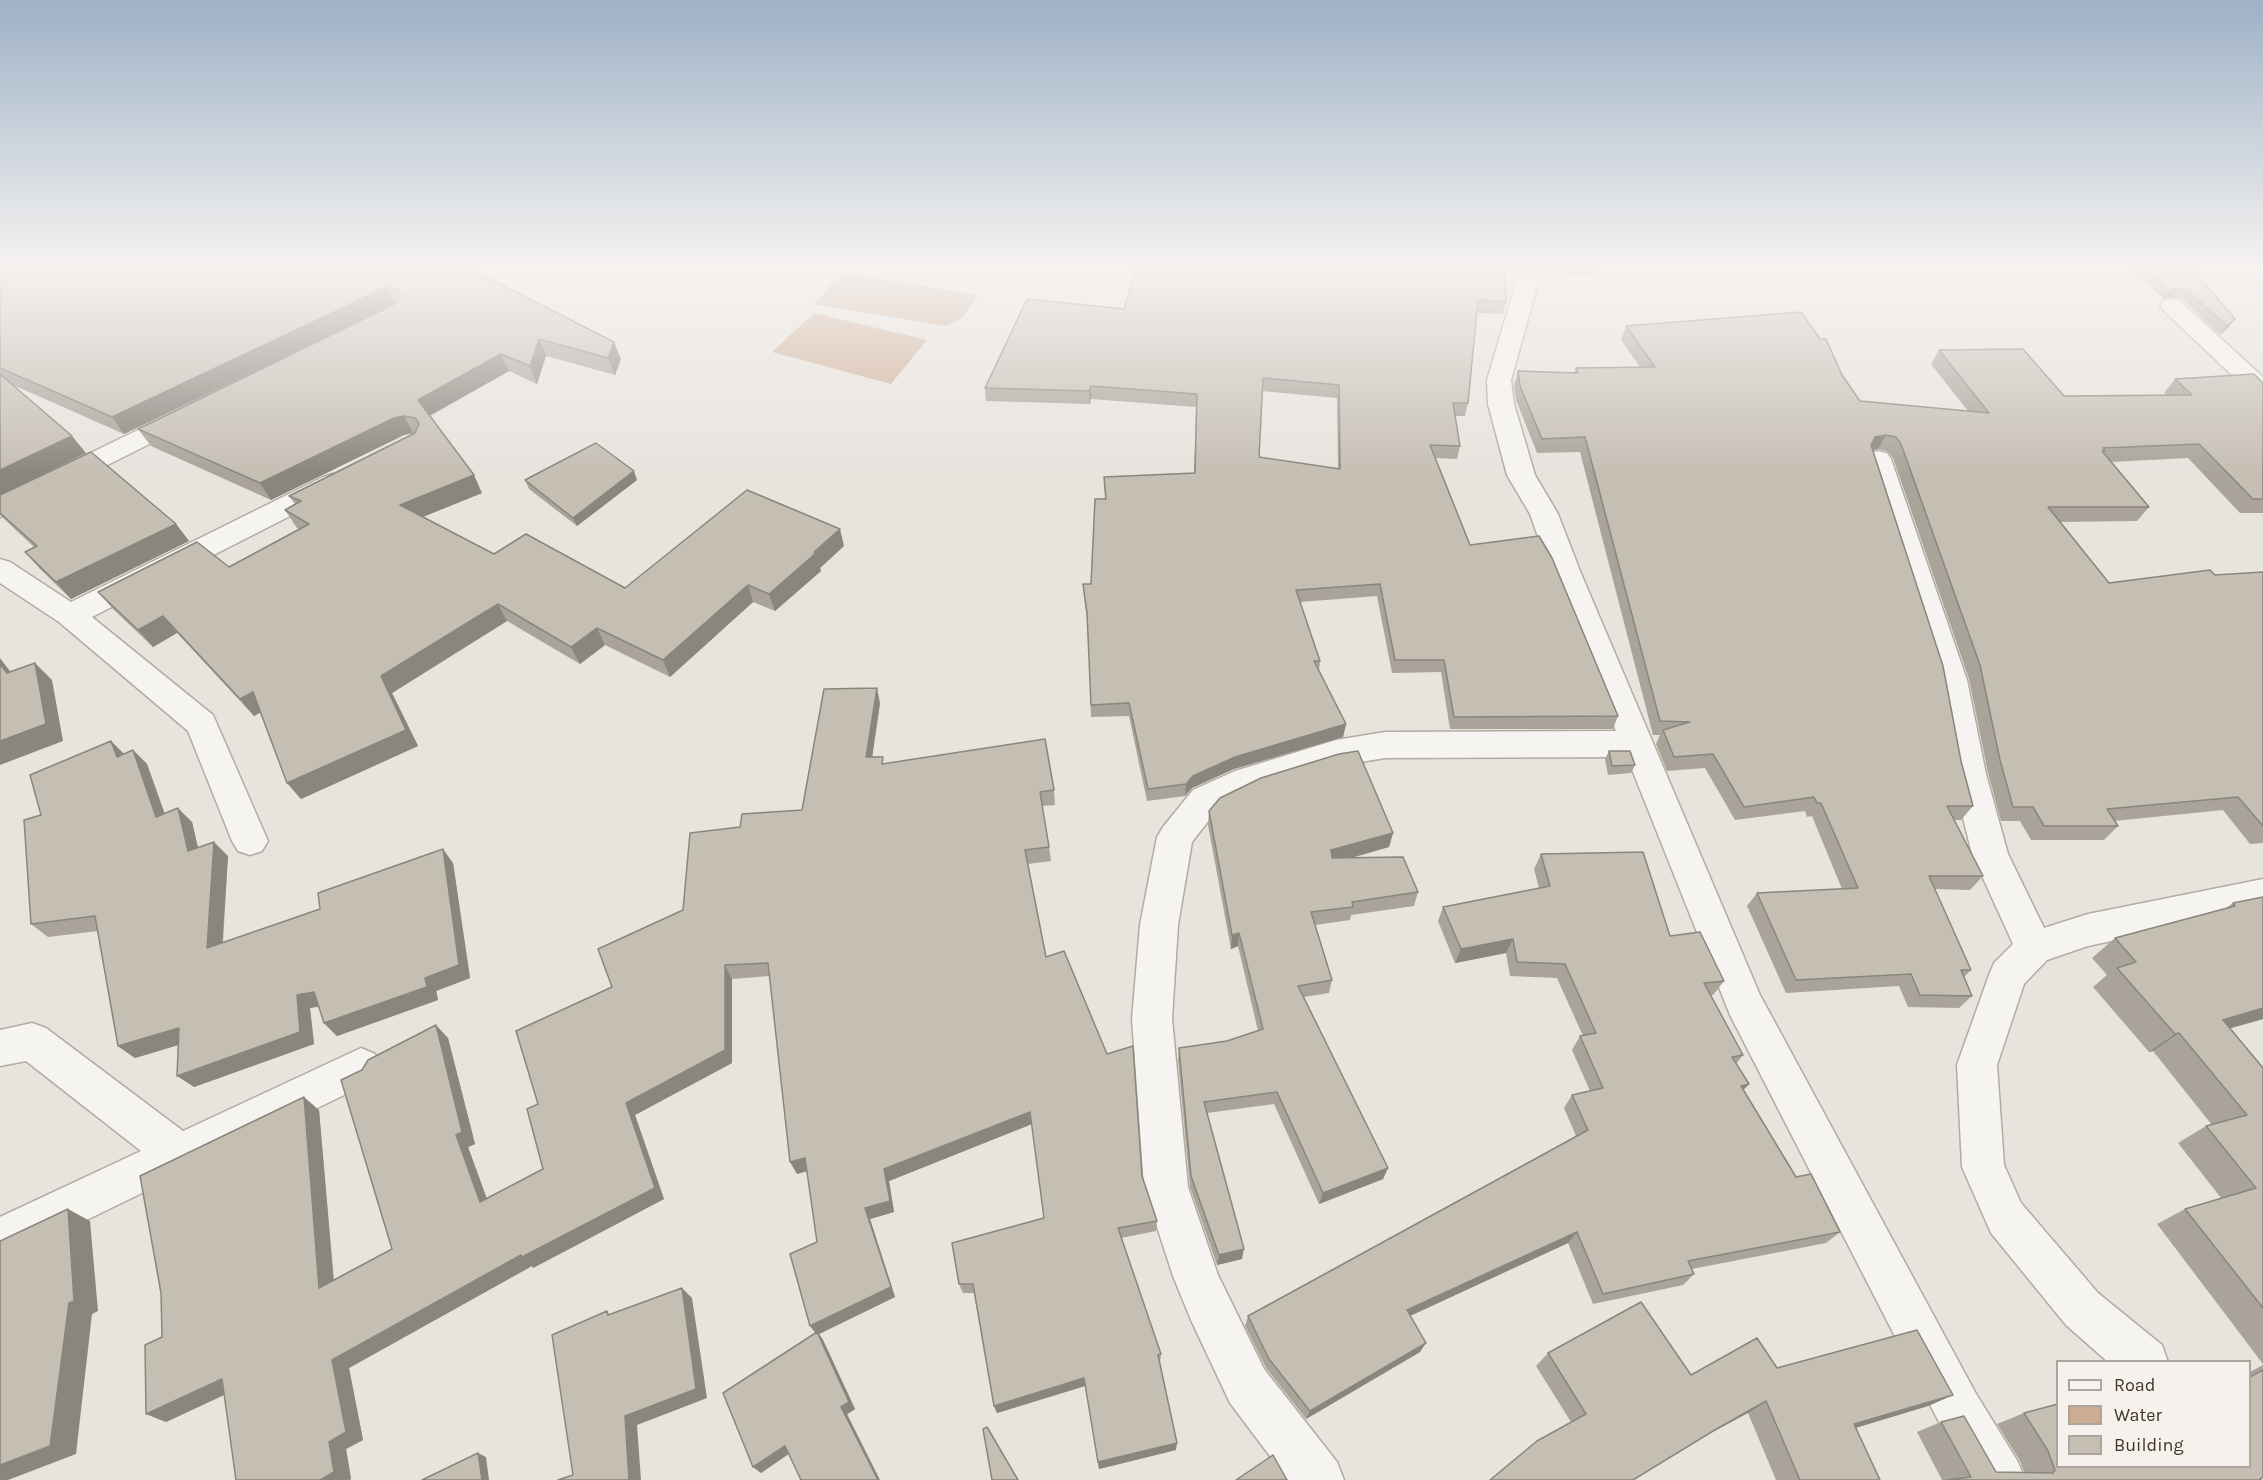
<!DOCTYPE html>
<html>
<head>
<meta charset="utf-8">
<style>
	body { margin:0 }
	#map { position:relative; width:2263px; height:1480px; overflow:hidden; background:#e8e3dd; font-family:Karla,sans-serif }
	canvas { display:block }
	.legend { position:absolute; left:2056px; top:1360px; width:195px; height:108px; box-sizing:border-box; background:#f6f1ec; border:2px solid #ada59c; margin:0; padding:8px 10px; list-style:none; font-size:18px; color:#403425 }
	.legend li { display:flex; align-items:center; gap:12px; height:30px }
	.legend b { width:30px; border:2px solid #ada59c }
</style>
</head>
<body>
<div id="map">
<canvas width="2263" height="1480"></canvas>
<ul class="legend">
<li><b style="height:8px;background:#f6f4f0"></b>Road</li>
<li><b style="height:16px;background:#ccad94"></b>Water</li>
<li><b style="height:16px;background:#c5beb3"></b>Building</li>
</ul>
</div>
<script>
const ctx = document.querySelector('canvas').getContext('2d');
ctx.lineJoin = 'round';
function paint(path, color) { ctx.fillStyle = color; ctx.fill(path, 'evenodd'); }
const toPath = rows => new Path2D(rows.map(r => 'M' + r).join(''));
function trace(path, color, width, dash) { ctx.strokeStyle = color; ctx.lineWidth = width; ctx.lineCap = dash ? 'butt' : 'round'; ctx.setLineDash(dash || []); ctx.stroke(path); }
const water = toPath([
	[842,272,978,295,963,317,947,326,814,304],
	[814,313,927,340,891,384,772,352]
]);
const minor = toPath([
	[1527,276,1535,278,1538,283,1511,380,1514,404,1535,475,1558,514,1580,571,1760,995,1975,1392,2018,1462,2025,1480,1972,1480,1941,1426,1730,1015,1627,757,1385,758,1336,766,1258,790,1217,810,1192,842,1178,925,1172,1019,1188,1187,1218,1275,1264,1369,1337,1462,1344,1480,1288,1480,1230,1403,1191,1320,1173,1276,1144,1187,1132,1019,1140,925,1157,837,1163,827,1193,790,1235,771,1336,740,1385,732,1616,731,1550,571,1530,514,1507,475,1488,404,1487,380,1516,283,1519,278,1527,276],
	[2172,299,2180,301,2263,377,2263,399,2254,396,2164,311,2160,306,2164,301,2172,299],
	[184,409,193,412,197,417,193,422,10,514,0,517,0,497,175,412,184,409],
	[1878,451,1887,453,1891,459,1967,680,1986,774,2008,854,2044,928,2088,914,2263,879,2263,909,2088,946,2047,960,2024,984,1997,1065,2004,1165,2021,1203,2098,1293,2162,1345,2168,1362,2108,1362,2066,1325,1991,1233,1962,1167,1957,1065,1989,975,1994,963,2013,944,1972,854,1952,774,1935,680,1865,459,1869,453,1878,451],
	[333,474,343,477,347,483,343,489,92,617,213,715,268,841,262,851,250,855,238,851,232,841,188,731,59,622,0,583,0,559,10,562,71,602,323,477,333,474],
	[32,1023,46,1028,183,1131,361,1048,375,1054,381,1067,375,1080,0,1262,0,1217,141,1151,26,1061,0,1066,0,1030,32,1023]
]);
const wall = toPath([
	[0,268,471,268,470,268,621,359,615,375,546,356,537,384,509,371,430,416,482,493,423,517,494,554,625,588,844,546,820,568,821,571,775,611,753,602,670,677,605,645,580,664,507,621,392,693,418,746,301,799,287,783,260,713,254,716,177,633,153,647,113,609,98,592,229,567,299,529,297,528,285,510,295,504,289,496,414,433,404,435,271,500,151,446,138,429,383,310,124,434,11,384,86,453,0,495],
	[1136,268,1594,268,1592,277,1505,271,1506,302,1503,314,1477,313,1468,403,1465,416,1455,416,1460,446,1457,459,1435,458,1470,545,1618,716,1613,729,1450,729,1441,672,1392,673,1377,596,1300,602,1320,661,1319,670,1346,724,1343,737,1234,769,1192,788,1185,796,1147,801,1129,716,1091,717,1088,625,1084,597,1083,584,1091,584,1105,499,1104,477,1194,473,1196,407,1091,399,1090,404,986,401,985,388,1124,309],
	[1262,391,1337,398,1338,469,1259,457],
	[2128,268,2192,268,2228,328,2220,335,2182,299,2173,297,2163,299,2145,280,2139,280],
	[1626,326,1842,375,1860,401,1968,411,1931,364,1939,350,2064,396,2166,395,2164,393,2175,379,2263,383,2263,513,2240,513,2188,458,2111,462,2149,507,2137,521,2059,522,2109,583,2263,572,2263,843,2250,844,2223,810,2114,821,2118,826,2104,840,2031,840,2020,821,2001,821,1988,773,1969,679,1893,458,1887,451,1878,449,1872,450,1961,761,1973,806,1961,820,1954,820,1983,876,1970,890,1934,889,1971,970,1964,977,1972,996,1959,1008,1908,1007,1899,986,1786,993,1747,906,1757,893,1842,889,1812,816,1807,817,1805,811,1735,820,1705,768,1667,771,1656,744,1660,735,1653,735,1580,452,1537,453,1516,400,1514,385,1518,371,1574,373,1576,368,1640,367,1621,340],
	[525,480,637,480,577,526,529,489],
	[0,495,176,524,189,541,71,599,40,569,25,552,34,547,0,515],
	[880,703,872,757,885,764,1054,790,1055,805,1042,806,1049,847,1051,861,1028,864,1046,957,1142,1176,1157,1221,1156,1231,1121,1238,1161,1354,1160,1363,1176,1450,1099,1469,1085,1386,997,1413,994,1406,974,1293,963,1293,959,1284,1044,1218,1032,1124,889,1181,894,1212,870,1219,895,1297,819,1334,823,1340,855,1409,761,1473,753,1467,816,1333,817,1242,807,1171,797,1174,770,976,732,979,732,1063,635,1115,664,1199,533,1268,532,1266,349,1368,363,1440,346,1449,351,1479,349,1480,236,1480,224,1395,166,1422,146,1414,162,1337,319,1110,334,1280,392,1249,448,1038,475,1144,468,1147,487,1199,543,1169,538,1104,612,987,683,910,740,827,802,810],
	[111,741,124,754,133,750,147,764,164,814,192,822,198,848,228,856,223,943,453,863,470,978,436,991,438,1000,337,1036,324,1023,319,1006,310,1008,314,1044,194,1087,178,1045,135,1058,118,1046,98,931,48,937,31,924,41,815],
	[1609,751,1635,765,1631,773,1608,775,1605,759],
	[1209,811,1393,833,1389,847,1352,858,1418,892,1414,906,1351,915,1350,920,1315,925,1332,980,1329,993,1304,997,1388,1168,1383,1179,1319,1204,1274,1104,1207,1113,1242,1259,1217,1265,1190,1187,1178,1060,1179,1048,1227,1041,1258,1031,1238,946,1231,949,1208,825],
	[1541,854,1670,936,1724,981,1713,995,1711,995,1743,1055,1736,1064,1749,1084,1743,1090,1796,1177,1840,1232,1826,1243,1692,1269,1694,1274,1683,1285,1593,1304,1568,1243,1410,1316,1420,1352,1306,1419,1266,1368,1245,1326,1248,1316,1576,1136,1564,1108,1572,1095,1590,1091,1572,1050,1580,1036,1583,1036,1557,978,1510,976,1506,953,1455,963,1438,921,1443,907,1539,888,1534,869],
	[2263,897,2263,1019,2230,1028,2263,1068,2263,1364,2157,1224,2185,1209,2221,1198,2178,1143,2206,1126,2212,1125,2153,1051,2149,1052,2093,987,2107,975,2092,958,2115,938,2226,908,2233,903],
	[1548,1353,1691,1375,1777,1368,1953,1395,1928,1406,1855,1428,1880,1480,1776,1480,1748,1413,1571,1422,1536,1366],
	[2263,1365,2263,1477,2260,1479,2261,1480,1942,1480,1917,1432,1941,1422,1996,1472,2024,1472,2020,1461,1997,1424,2024,1413,2250,1467,2250,1372]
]);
const shadedWall = toPath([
	[387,287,395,304,124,434,112,417],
	[2178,288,2173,297,2163,299,2169,291],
	[2235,319,2228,328,2220,335,2227,326],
	[539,339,546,356,537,384,530,366],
	[614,342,621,359,615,375,608,358],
	[501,354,509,371,427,417,418,400],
	[1091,386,1091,399,1090,404,1089,391],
	[404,416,413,433,404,435,271,500,260,483,394,418],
	[1886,435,1878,449,1867,452,1875,437],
	[72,436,86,453,0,495,0,470],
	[634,471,637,480,577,526,573,518],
	[474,475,482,493,410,522,400,505],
	[176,524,189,541,71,599,56,582],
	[840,529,844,546,820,568,821,571,775,611,769,594],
	[748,585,753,602,670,677,663,660],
	[498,604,507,621,392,693,418,746,301,799,287,783,381,676],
	[163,616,177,633,153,647,138,630],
	[597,628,605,645,580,664,571,647],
	[0,658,25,691,7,673,0,664],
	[35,663,52,680,63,741,0,765,0,741],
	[877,688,880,703,870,772,866,757],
	[253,692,266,709,254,716,240,699],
	[1346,724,1343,737,1234,769,1192,788,1185,796,1186,784,1193,776,1235,757],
	[111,741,125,755,117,757],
	[133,750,147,764,171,831,156,817],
	[178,808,192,822,202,865,188,851],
	[1393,833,1389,847,1328,864,1331,850],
	[214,842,228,856,221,961,207,948],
	[443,849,453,863,470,978,436,991,438,1000,337,1036,324,1023,425,978],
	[1239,933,1238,946,1231,949,1232,935],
	[1513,939,1506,953,1455,963,1461,949],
	[725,965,732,979,732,1063,635,1115,664,1199,533,1268,532,1266,349,1368,363,1440,346,1449,351,1479,349,1480,320,1480,329,1442,332,1360,626,1103],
	[314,992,328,1005,310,1008,314,1044,194,1087,177,1076,297,995],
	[2263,1008,2263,1019,2196,1038,2223,1020],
	[436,1025,448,1038,475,1144,468,1147,492,1213,480,1202,456,1135],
	[179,1028,195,1040,135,1058,118,1046],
	[2179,1033,2153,1051,2149,1052,2175,1034],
	[1749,1084,1737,1097,1741,1086],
	[304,1097,319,1110,335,1298,319,1288],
	[1030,1112,1032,1124,889,1181,894,1212,870,1219,895,1297,819,1334,823,1340,855,1409,847,1414,880,1480,878,1480,841,1407,817,1335,810,1326,865,1208,884,1169],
	[805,1158,811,1170,797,1174,790,1162],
	[1388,1168,1383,1179,1319,1204,1323,1193],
	[68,1209,90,1221,98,1311,92,1314,76,1454,8,1480,0,1480,0,1465],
	[1577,1232,1568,1243,1401,1320,1407,1310],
	[1244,1249,1242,1259,1217,1265,1219,1255],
	[682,1288,692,1298,707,1398,637,1425,641,1480,629,1480,625,1416],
	[1426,1343,1420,1352,1306,1419,1310,1411],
	[1084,1378,1085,1386,997,1413,994,1406],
	[222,1379,241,1387,166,1422,146,1414],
	[1953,1395,1928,1406,1832,1435,1854,1424],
	[1766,1401,1748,1413,1696,1441,1713,1431],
	[1177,1443,1176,1450,1099,1469,1098,1462],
	[785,1446,791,1452,761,1473,753,1467],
	[478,1453,486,1457,489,1480,482,1480]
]);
const building = toPath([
	[0,268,469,268,614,342,608,358,539,339,530,366,501,354,418,400,474,475,400,505,494,554,526,534,625,588,747,490,840,529,814,552,816,553,769,594,748,585,663,660,597,628,571,647,498,604,381,676,406,730,287,783,253,692,240,699,163,616,138,630,98,592,197,542,229,567,309,524,285,510,301,501,289,496,415,433,419,424,415,418,404,416,394,418,260,483,138,429,397,303,401,295,396,289,387,287,112,417,0,368,0,268],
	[1136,268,1505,268,1506,302,1478,300,1468,403,1453,403,1460,446,1430,445,1470,545,1539,536,1552,558,1618,716,1454,717,1444,660,1395,660,1380,584,1296,590,1320,661,1314,661,1346,724,1235,757,1193,776,1186,784,1148,789,1129,703,1091,705,1087,613,1083,584,1091,584,1095,499,1106,499,1104,477,1195,473,1197,394,1091,386,1089,391,985,388,1027,299,1124,309,1136,268],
	[1263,378,1339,385,1340,469,1259,457,1263,378],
	[2141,268,2192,268,2235,319,2227,326,2188,291,2178,288,2169,291,2151,272,2144,271,2141,268],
	[1801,312,1820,339,1826,339,1842,375,1860,401,1989,413,1939,350,2023,349,2064,396,2192,395,2175,379,2254,374,2263,383,2263,499,2253,499,2199,444,2103,448,2105,451,2102,451,2149,507,2048,507,2109,583,2210,570,2215,575,2263,572,2263,826,2238,797,2107,809,2118,826,2044,826,2033,807,2013,807,2000,760,1980,665,1901,444,1896,437,1886,435,1875,437,1871,445,1943,666,1961,761,1973,806,1947,806,1983,876,1929,876,1971,970,1961,970,1972,996,1920,995,1911,974,1796,980,1757,893,1858,888,1821,803,1817,803,1814,797,1744,807,1713,754,1674,757,1663,730,1690,722,1660,721,1585,437,1542,439,1520,386,1518,371,1578,373,1576,368,1655,367,1626,326,1801,312],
	[0,374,72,436,0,470,0,374],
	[596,443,634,471,573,518,525,480,596,443],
	[91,452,176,524,56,582,25,552,37,546,0,513,0,495,91,452],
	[35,663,46,724,0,741,0,664,7,673,35,663],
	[877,688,866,757,883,757,882,764,1045,739,1054,790,1040,792,1049,847,1025,850,1046,957,1064,951,1107,1054,1133,1046,1142,1176,1157,1221,1118,1228,1161,1354,1158,1355,1177,1443,1098,1462,1084,1378,994,1406,973,1284,959,1284,952,1243,1044,1218,1030,1112,884,1169,890,1201,865,1208,891,1287,810,1326,790,1254,817,1242,805,1158,790,1162,768,963,725,965,725,1050,626,1103,655,1188,522,1257,521,1255,332,1360,346,1432,329,1442,334,1472,320,1480,236,1480,222,1379,146,1414,145,1345,162,1337,161,1293,140,1176,304,1097,319,1288,392,1249,341,1080,362,1070,368,1060,436,1025,462,1132,456,1135,480,1202,543,1169,527,1109,538,1104,516,1031,612,987,598,949,683,910,690,833,740,827,742,814,802,810,824,689,877,688],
	[111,741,117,757,133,750,156,817,178,808,188,851,214,842,207,948,320,909,318,893,443,849,459,965,425,978,427,987,324,1023,314,992,297,995,300,1032,177,1076,179,1028,118,1046,95,916,31,924,24,820,41,815,30,775,111,741],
	[1358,751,1393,833,1331,850,1332,858,1403,857,1418,892,1352,902,1353,907,1311,912,1332,980,1298,986,1388,1168,1323,1193,1277,1092,1204,1102,1244,1249,1219,1255,1191,1176,1179,1048,1227,1041,1263,1029,1239,933,1232,935,1209,811,1220,798,1261,778,1339,754,1358,751],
	[1609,751,1630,751,1635,765,1612,766,1609,751],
	[1643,852,1670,936,1700,932,1724,981,1704,983,1743,1055,1732,1057,1749,1084,1741,1086,1796,1177,1811,1174,1840,1232,1688,1261,1694,1274,1603,1294,1577,1232,1407,1310,1426,1343,1310,1411,1269,1359,1248,1316,1588,1130,1572,1095,1603,1088,1580,1036,1596,1033,1565,964,1517,962,1513,939,1461,949,1443,907,1550,886,1541,854,1643,852],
	[2263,897,2263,1008,2223,1020,2263,1068,2263,1308,2185,1209,2256,1188,2206,1126,2247,1115,2179,1033,2175,1034,2117,968,2136,962,2115,938,2235,906,2233,903,2263,897],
	[68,1209,74,1301,69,1303,50,1446,0,1465,0,1241,68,1209],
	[682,1288,696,1389,625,1416,629,1480,558,1480,573,1475,552,1335,607,1311,608,1315,682,1288],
	[1641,1302,1691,1375,1757,1338,1777,1368,1917,1330,1953,1395,1854,1424,1880,1480,1800,1480,1766,1401,1713,1431,1633,1480,1490,1480,1537,1441,1586,1414,1548,1353,1641,1302],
	[817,1332,849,1402,841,1407,878,1480,801,1480,785,1446,753,1467,723,1393,817,1332],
	[2263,1370,2263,1477,2260,1479,2261,1480,1946,1480,1971,1477,1941,1422,1964,1416,1996,1472,2053,1473,2055,1470,2048,1451,2024,1413,2058,1404,2058,1467,2250,1467,2250,1377,2263,1370],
	[987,1427,1018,1480,992,1480,983,1429,987,1427],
	[478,1453,482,1480,422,1480,478,1453],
	[1273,1455,1287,1480,1236,1480,1273,1455]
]);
paint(water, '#ccad94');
trace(minor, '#b2aba2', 3);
paint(minor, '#f6f4f0');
paint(wall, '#a9a39a');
paint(shadedWall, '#8a857d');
paint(building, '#c5beb3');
trace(building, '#8a857d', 1.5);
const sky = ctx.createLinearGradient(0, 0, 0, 475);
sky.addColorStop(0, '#9db1c6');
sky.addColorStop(0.56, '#f5f2f0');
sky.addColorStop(1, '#f5f2f000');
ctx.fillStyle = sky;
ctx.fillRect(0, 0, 2263, 475);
</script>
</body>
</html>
